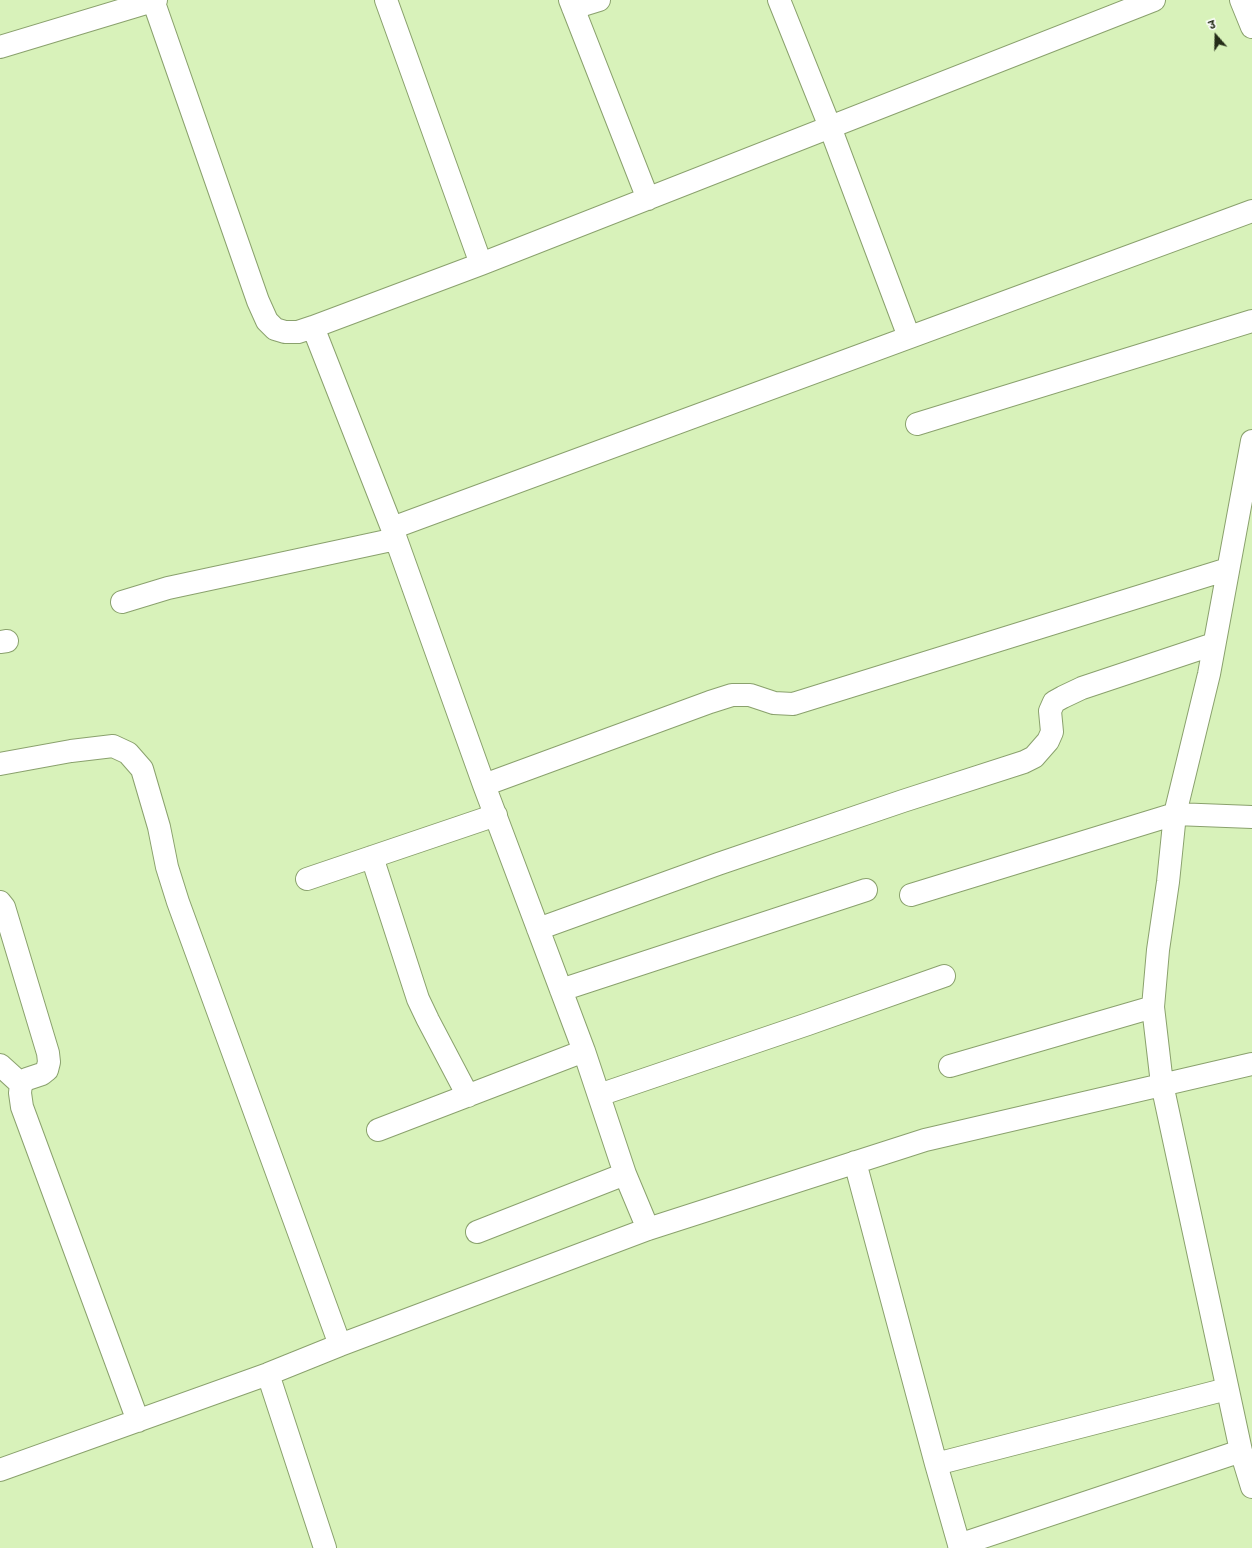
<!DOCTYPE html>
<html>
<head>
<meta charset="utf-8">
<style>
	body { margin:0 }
	#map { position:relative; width:1252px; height:1548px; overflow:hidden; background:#d8f2ba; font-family:Poppins,"Noto Sans Devanagari",sans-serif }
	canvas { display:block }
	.north { position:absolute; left:1196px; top:16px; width:40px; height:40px; -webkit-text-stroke:3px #fff; paint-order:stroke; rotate:340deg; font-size:11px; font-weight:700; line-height:16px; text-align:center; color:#242d18 }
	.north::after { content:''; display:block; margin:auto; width:14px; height:18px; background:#242d18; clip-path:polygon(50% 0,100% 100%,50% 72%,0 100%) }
</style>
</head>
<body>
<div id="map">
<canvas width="1252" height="1548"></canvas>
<div class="north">उ</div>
</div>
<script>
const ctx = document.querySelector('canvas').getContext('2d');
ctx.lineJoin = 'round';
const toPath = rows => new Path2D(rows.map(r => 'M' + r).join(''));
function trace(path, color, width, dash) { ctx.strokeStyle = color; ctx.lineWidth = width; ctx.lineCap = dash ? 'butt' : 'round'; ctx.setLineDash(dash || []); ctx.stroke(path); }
const street = toPath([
	[153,0,258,301,267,321,275,329,285,332,298,332,313,327,481,264,1154,0],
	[386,0,481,264],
	[570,0,648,199],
	[779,0,830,127,909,337],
	[1241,0,1252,27],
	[573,8,599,0],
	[0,47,156,0],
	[313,327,392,528,484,785,584,1051,625,1174,648,1229],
	[917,424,1252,321],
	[1252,441,1209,674,1175,814,1168,882,1158,950,1153,1007,1162,1084,1241,1451,1252,1487],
	[392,528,1252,211],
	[122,602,168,588,396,539],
	[0,642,7,641],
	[0,764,71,751,113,746,128,753,142,769,159,827,167,867,178,902,340,1345],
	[484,785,710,702,732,695,750,695,774,703,793,704,1228,569],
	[372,857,418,999,428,1020,468,1096],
	[307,879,496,815],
	[911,895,1175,814,1252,817],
	[0,902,4,907,48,1053,49,1062,47,1070,42,1074,27,1079,21,1084,20,1093,22,1107,138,1421],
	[538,929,718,864,903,801,1024,762,1034,757,1048,741,1052,732,1050,711,1054,702,1063,697,1082,688,1214,644],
	[561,990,866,890],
	[0,1065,21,1084],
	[950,1066,1153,1007],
	[599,1095,808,1024,944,976],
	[378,1130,584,1051],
	[855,1162,936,1464,960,1548],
	[477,1232,625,1174],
	[268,1374,325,1548],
	[936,1464,1227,1389],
	[0,1470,268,1374,340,1345,648,1229,925,1140,1252,1064],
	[959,1545,1241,1451]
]);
trace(street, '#8aa16d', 24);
trace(street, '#fff', 22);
</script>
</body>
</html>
